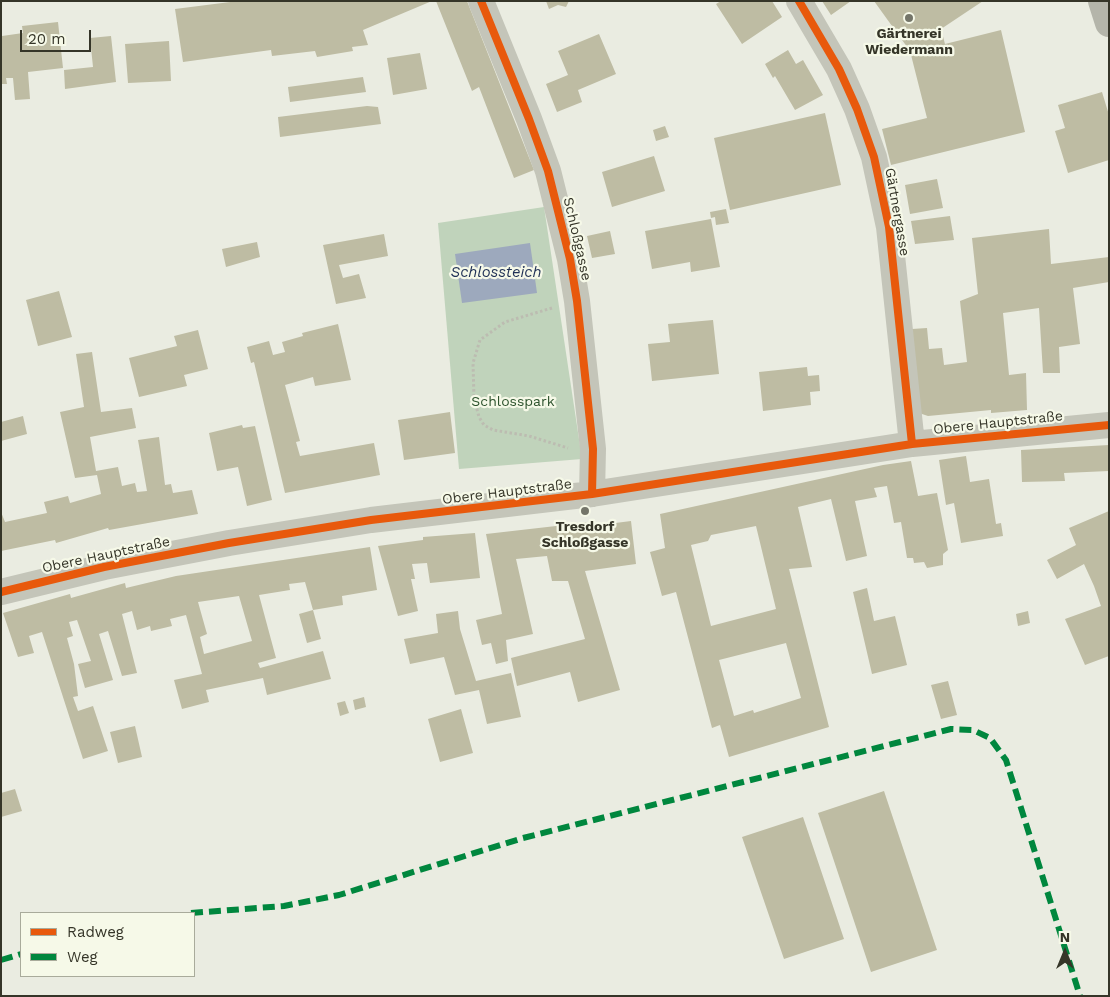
<!DOCTYPE html>
<html>
<head>
<meta charset="utf-8">
<style>
	body { margin:0 }
	#map { position:relative; width:1110px; height:997px; overflow:hidden; background:#eaece1; font-family:"Work Sans",sans-serif }
	canvas { display:block }
	.frame { position:absolute; inset:0; border:2px solid #353528; pointer-events:none }
	.legend { position:absolute; left:20px; top:912px; width:175px; height:65px; box-sizing:border-box; background:#f6f9e8; border:1px solid #a9ab9b; margin:0; padding:6px 9px; list-style:none; font-size:15px; color:#353528 }
	.legend li { display:flex; align-items:center; gap:10px; height:25px }
	.legend b { width:25px; border:1px solid #a9ab9b }
	.north { position:absolute; left:1040px; top:927px; width:50px; height:50px; -webkit-text-stroke:4px #f6f9e8; paint-order:stroke; rotate:0deg; font-size:14px; font-weight:700; line-height:20px; text-align:center; color:#353528 }
	.north::after { content:''; display:block; margin:auto; width:18px; height:22px; background:#353528; clip-path:polygon(50% 0,100% 100%,50% 72%,0 100%) }
	.scale { position:absolute; left:20px; top:30px; width:71px; height:22px; box-sizing:border-box; border:2px solid #353528; border-top:0; padding-left:6px; font-size:15px; line-height:18px; white-space:nowrap; color:#353528; -webkit-text-stroke:4px #f6f9e8; paint-order:stroke }
</style>
</head>
<body>
<div id="map">
<canvas width="1110" height="997"></canvas>
<div class="frame"></div>
<ul class="legend">
<li><b style="height:6px;background:#e8590c"></b>Radweg</li>
<li><b style="height:6px;background:#00873e"></b>Weg</li>
</ul>
<div class="north">N</div>
<div class="scale">20 m</div>
</div>
<script>
const ctx = document.querySelector('canvas').getContext('2d');
ctx.lineJoin = 'round';
function paint(path, color) { ctx.fillStyle = color; ctx.fill(path, 'evenodd'); }
const toPath = rows => new Path2D(rows.map(r => 'M' + r).join(''));
function trace(path, color, width, dash) { ctx.strokeStyle = color; ctx.lineWidth = width; ctx.lineCap = dash ? 'butt' : 'round'; ctx.setLineDash(dash || []); ctx.stroke(path); }
function label(font, color, halo, rows, align = 'center') {
  ctx.font = font + ' "Work Sans",sans-serif'; ctx.lineWidth = 4.5; ctx.setLineDash([]); ctx.textBaseline = 'middle'; ctx.strokeStyle = halo; ctx.fillStyle = color; for (const [text, x, y, turn = 0] of rows) {
    ctx.save(); ctx.translate(x, y); ctx.rotate((+turn || 0) * Math.PI / 180); ctx.textAlign = isNaN(turn) ? turn : align; if (halo) ctx.strokeText(text, 0, 0); ctx.fillText(text, 0, 0); ctx.restore();
  }
}
const green = toPath([
	[544,207,582,459,459,469,438,223]
]);
const water = toPath([
	[530,243,537,293,462,303,455,254]
]);
const building = toPath([
	[238,1,432,1,363,30,368,45,352,47,353,51,317,57,315,51,272,56,271,50,183,62,175,9],
	[436,1,467,1,534,170,514,178,479,87,472,91],
	[546,1,569,1,566,7,558,5,549,9],
	[721,1,772,1,782,17,742,44,716,4],
	[822,1,851,1,831,15],
	[874,1,983,1,941,29,945,44,1001,30,1025,132,891,165,882,129,927,118,910,51],
	[58,22,63,68,28,72,30,99,15,100,13,78,6,78,7,84,1,84,2,36,23,33,22,26],
	[599,34,616,74,578,90,582,102,557,112,546,84,568,75,558,51],
	[111,36,116,82,65,89,64,70,93,67,90,38],
	[169,41,171,81,128,83,125,44],
	[788,50,796,64,803,60,823,95,795,110,775,76,773,78,765,64],
	[420,53,427,89,393,95,387,58],
	[363,77,366,92,290,102,288,87],
	[1102,92,1109,115,1109,160,1068,173,1055,131,1065,128,1058,105],
	[367,106,378,107,381,124,280,137,278,117],
	[825,113,841,185,730,210,714,138],
	[665,126,669,137,656,141,653,130],
	[654,156,665,191,612,207,602,172],
	[937,179,943,208,910,214,905,185],
	[726,209,729,223,716,225,715,217,711,218,710,212],
	[950,216,954,240,915,244,911,221],
	[711,219,720,267,691,272,690,262,652,269,645,231],
	[1049,229,1051,264,1109,257,1109,282,1073,288,1080,344,1059,347,1060,373,1043,373,1039,308,1003,313,1009,375,1026,373,1027,410,991,413,991,410,928,416,919,413,912,329,927,328,929,349,942,348,944,365,967,362,960,301,978,294,972,238],
	[610,231,615,254,592,258,587,236],
	[384,234,388,256,339,265,343,278,359,274,366,298,336,304,323,245],
	[257,242,260,257,226,267,222,249],
	[59,291,72,337,38,346,26,300],
	[713,320,719,374,652,381,648,344,670,342,668,324],
	[338,324,351,380,315,386,313,377,285,385,300,441,296,442,300,456,374,443,380,475,285,493,254,362,251,363,247,347,269,341,273,355,285,352,282,342,303,336,302,333],
	[198,330,208,369,184,375,187,386,139,397,129,358,177,346,174,336],
	[92,352,101,412,132,408,136,428,90,437,96,471,118,467,122,486,135,483,137,492,147,491,138,440,159,437,165,485,171,484,173,493,192,490,198,514,109,530,108,528,56,543,55,540,1,551,1,512,5,522,47,513,44,502,68,496,70,503,101,494,97,475,75,478,60,412,84,407,76,354],
	[807,367,808,376,819,375,820,391,810,392,811,405,763,411,759,372],
	[450,412,455,453,404,460,398,420],
	[23,416,27,434,1,441,1,422],
	[242,425,243,428,255,426,272,500,247,506,238,467,217,471,209,433],
	[1109,445,1109,471,1064,473,1065,481,1022,482,1021,450],
	[966,456,970,482,989,479,996,524,1001,523,1003,536,961,543,954,503,946,505,939,460],
	[911,461,918,496,937,493,948,550,943,554,943,565,927,568,924,562,914,563,913,558,907,558,901,522,894,523,887,486,874,488,877,497,855,501,867,556,846,561,831,499,798,507,812,567,789,569,829,727,729,757,720,725,712,728,676,592,662,596,650,552,665,548,660,514,883,465],
	[756,526,776,609,711,626,691,545,708,541,711,535],
	[786,643,801,698,754,713,753,710,734,716,719,660],
	[1109,511,1109,656,1085,665,1065,619,1101,606,1094,586,1084,564,1057,579,1047,560,1076,545,1069,528],
	[631,521,636,564,585,571,620,690,578,702,570,672,517,686,511,658,585,639,568,581,552,581,547,556,516,559,533,634,506,640,508,661,496,664,491,643,482,645,476,620,502,614,486,534,591,522,592,526],
	[475,533,480,578,430,583,427,563,412,564,415,579,411,579,418,611,398,616,378,546,423,540,423,537],
	[370,547,377,590,342,596,343,605,313,610,305,582,289,584,290,590,259,595,276,658,258,663,260,668,323,651,331,679,267,695,263,678,206,690,209,702,182,709,174,680,202,674,186,615,170,619,172,626,151,631,150,626,137,630,132,611,122,614,137,673,122,676,108,631,99,634,113,680,85,688,78,664,91,661,77,620,69,622,73,636,67,638,74,664,78,696,73,697,78,711,93,706,108,751,83,759,42,632,29,636,34,653,18,657,3,613,70,594,71,598,125,583,126,588,176,576],
	[239,596,252,641,204,654,200,637,207,634,198,602],
	[867,588,874,621,895,616,907,665,872,674,853,592],
	[313,610,321,639,307,643,299,614],
	[458,611,460,629,476,681,511,673,521,717,487,724,479,690,455,695,444,657,410,664,404,639,438,633,436,614],
	[1028,611,1030,623,1018,626,1016,614],
	[948,681,957,715,941,719,931,685],
	[364,697,366,707,355,710,353,700],
	[345,701,349,713,340,716,337,703],
	[461,709,473,753,440,762,428,719],
	[135,726,142,757,118,763,110,732],
	[15,789,22,811,1,817,1,793],
	[884,791,937,950,871,972,818,813],
	[803,817,844,939,784,959,742,837]
]);
const path = toPath([
	[552,308,505,322,480,340,473,363,474,398,479,417,484,425,493,430,529,436,568,448]
]);
const street = toPath([
	[481,1,529,119,548,171,570,259,577,301,593,449,592,494],
	[799,1,839,69,857,109,874,157,889,227,912,444],
	[1,592,104,567,229,543,371,520,592,494,912,444,1109,425]
]);
const secondary = toPath([
	[1102,1,1109,23]
]);
const quiet = toPath([
	[191,913,284,906,339,895,523,838,951,729,973,730,990,738,1006,760,1080,996],
	[1,960,21,954]
]);
const cycleway = toPath([
	[481,1,529,119,548,171,570,259,577,301,593,449,592,494],
	[799,1,839,69,857,109,874,157,889,227,912,444],
	[1,592,104,567,229,543,371,520,592,494,912,444,1109,425]
]);
const markers = [
	[909,18,5,"#747569"],
	[585,511,5,"#747569"]
];
const poiNames = [
	["Gärtnerei",909,34],
	["Wiedermann",909,50],
	["Tresdorf",585,527],
	["Schloßgasse",585,543]
];
const streetNames = [
	["Gärtnergasse",897,212,80],
	["Schloßgasse",577,239,77],
	["Obere Hauptstraße",998,423,-6],
	["Obere Hauptstraße",507,492,-7],
	["Obere Hauptstraße",106,555,-12]
];
const parkNames = [
	["Schlosspark",513,402]
];
const waterNames = [
	["Schlossteich",496,273]
];
paint(green, '#c0d3bb');
paint(water, '#9da9bd');
paint(building, '#bebca3');
trace(path, '#bcbcb1', 3, [2.5, 2.5]);
trace(street, '#c4c5b9', 26);
trace(secondary, '#b4b5aa', 28);
trace(quiet, '#00873e', 6, [12, 6]);
trace(cycleway, '#e8590c', 8);
for (const [x, y, r, color] of markers) { const dot = new Path2D(); dot.arc(x, y, r, 0, 2 * Math.PI); ctx.fillStyle = color; ctx.fill(dot); trace(dot, '#f6f9e8', 2); }
label('bold 14px', '#353528', '#f6f9e8', poiNames);
label('14px', '#353528', '#f6f9e8', streetNames);
label('14px', '#2d532d', '#f6f9e8', parkNames);
label('italic 15px', '#1f3055', '#f6f9e8', waterNames);
</script>
</body>
</html>
